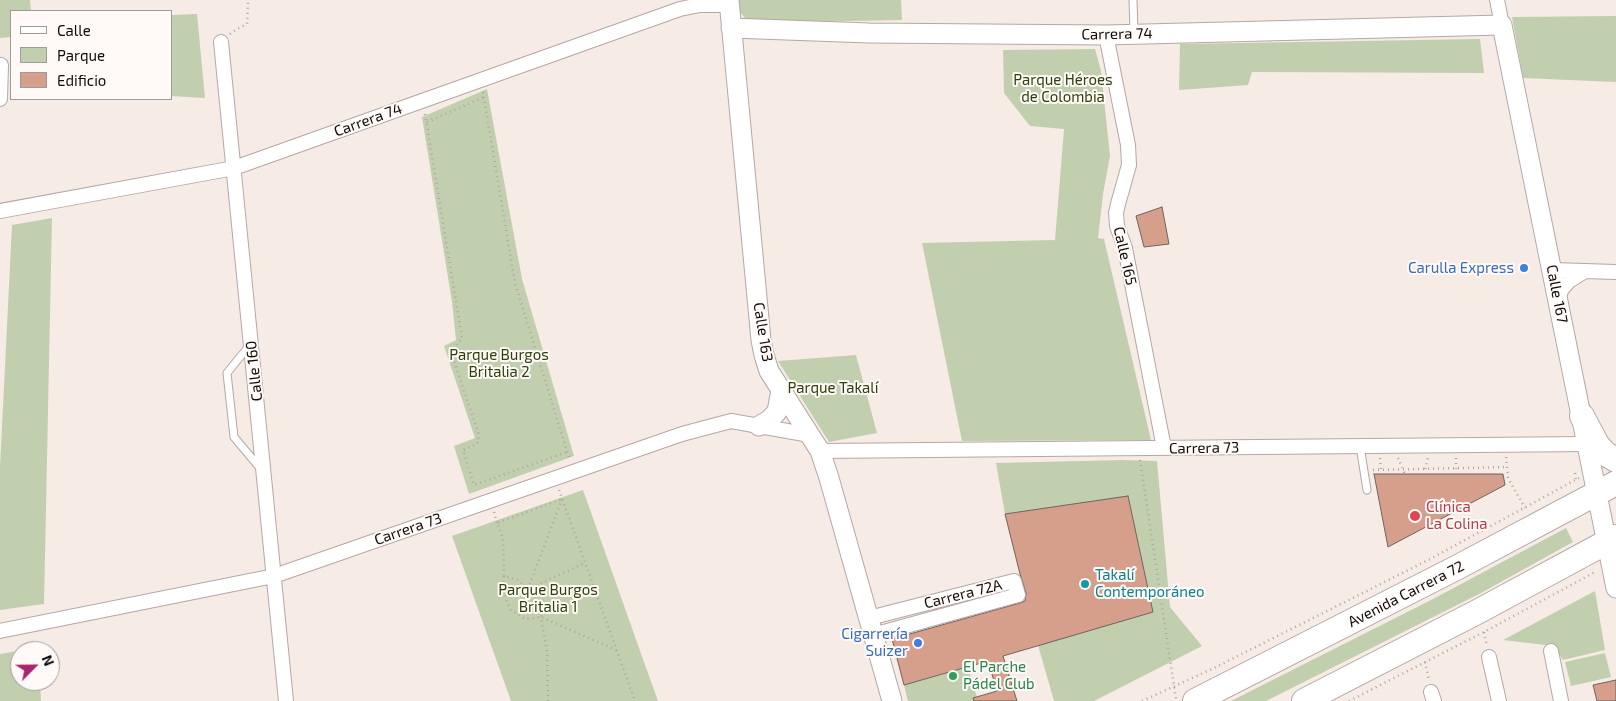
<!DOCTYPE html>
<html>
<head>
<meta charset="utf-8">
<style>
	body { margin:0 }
	#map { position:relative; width:1616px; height:701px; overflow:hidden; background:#f7ebe6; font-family:"Exo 2",sans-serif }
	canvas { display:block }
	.legend { position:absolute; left:10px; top:10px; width:162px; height:90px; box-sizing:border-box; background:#fffaf8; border:1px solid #9f9b99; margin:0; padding:6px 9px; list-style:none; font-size:15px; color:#0f0c0a }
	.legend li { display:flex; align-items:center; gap:10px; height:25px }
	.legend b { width:25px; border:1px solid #9f9b99 }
	.north { position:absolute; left:10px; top:641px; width:50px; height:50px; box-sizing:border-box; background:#fffaf8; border:1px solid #9f9b99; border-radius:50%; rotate:67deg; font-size:14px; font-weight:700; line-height:20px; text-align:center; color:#0f0c0a }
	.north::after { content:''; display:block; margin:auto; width:18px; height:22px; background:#aa246d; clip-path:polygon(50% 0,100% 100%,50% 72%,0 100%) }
</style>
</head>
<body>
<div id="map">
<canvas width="1616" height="701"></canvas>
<ul class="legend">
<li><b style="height:6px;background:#fff"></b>Calle</li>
<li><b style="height:14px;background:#c1cfae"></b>Parque</li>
<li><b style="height:14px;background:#d59f8c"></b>Edificio</li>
</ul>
<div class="north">N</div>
</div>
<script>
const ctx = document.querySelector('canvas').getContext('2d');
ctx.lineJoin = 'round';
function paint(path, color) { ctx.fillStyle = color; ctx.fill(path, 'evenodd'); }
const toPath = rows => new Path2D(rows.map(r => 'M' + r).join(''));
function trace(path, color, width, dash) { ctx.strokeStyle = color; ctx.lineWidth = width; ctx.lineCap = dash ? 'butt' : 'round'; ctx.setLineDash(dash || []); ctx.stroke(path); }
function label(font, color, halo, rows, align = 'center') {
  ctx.font = font + ' "Exo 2",sans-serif'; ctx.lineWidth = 4; ctx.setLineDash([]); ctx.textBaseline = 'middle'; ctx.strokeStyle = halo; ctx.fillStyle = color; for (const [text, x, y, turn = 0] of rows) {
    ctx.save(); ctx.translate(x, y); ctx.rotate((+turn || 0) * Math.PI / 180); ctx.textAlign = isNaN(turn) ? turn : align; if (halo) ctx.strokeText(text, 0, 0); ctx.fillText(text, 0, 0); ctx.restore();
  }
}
const green = toPath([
	[0,0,30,0,31,11,11,11,11,37,0,38],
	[737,0,901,0,902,20,752,23,745,18,740,12],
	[197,14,205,98,171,96,171,15],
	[1616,16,1616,82,1523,78,1512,17],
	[1480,39,1484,73,1252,72,1248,85,1179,90,1180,44],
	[1095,49,1101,71,1110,156,1103,194,1098,238,1104,239,1151,440,962,441,922,243,1055,240,1064,129,1030,126,1004,93,1003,50],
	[487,89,522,279,574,456,469,494,454,446,475,438,444,346,456,340,452,302,422,117],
	[52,218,44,604,0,610,0,467,12,225],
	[856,355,877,433,829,442,778,361],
	[1123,460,1157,461,1170,607,1202,646,1094,701,1054,701,1038,645,1153,611,1128,496,1005,514,996,463],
	[583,490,644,662,658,701,511,701,452,536],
	[1566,528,1573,542,1481,593,1266,701,1231,701,1433,599],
	[1595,591,1605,650,1563,660,1554,646,1503,640],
	[39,647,39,651,20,651,20,681,40,681,41,701,0,701,0,654],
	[1605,653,1611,677,1571,686,1565,662],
	[968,667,978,701,908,701,904,685]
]);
const building = toPath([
	[1162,207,1169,244,1144,247,1136,216,1162,207],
	[1374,474,1503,474,1505,485,1388,547,1374,474],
	[1128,496,1153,612,1003,656,1017,701,974,701,973,698,997,691,988,661,904,685,892,639,1020,603,1025,601,1026,593,1020,574,1005,514,1128,496],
	[1616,680,1616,701,1597,701,1593,685,1616,680]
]);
const path = toPath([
	[230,34,237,29,247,24,248,0],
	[483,92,515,283,570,461],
	[425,114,462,338,451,352,479,435,477,444,463,450,474,485,567,452],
	[427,122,484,97],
	[1506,457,1508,478,1525,508],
	[1380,458,1381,470],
	[1398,458,1405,474],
	[1456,458,1456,474],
	[1140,460,1176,699],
	[1425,469,1428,458],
	[1373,470,1507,467],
	[1575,473,1576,480],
	[559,490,635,701],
	[562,499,528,589,585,563],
	[494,512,497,523],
	[504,576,503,593,511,610,525,619,541,617,616,650],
	[1484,632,1487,646],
	[1425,662,1429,680],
	[548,701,547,652,541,617,536,597,518,580,504,576,503,538,497,523,562,499],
	[1142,701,1212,669,1432,558,1579,478],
	[1349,701,1484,632,1597,571]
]);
const lane = toPath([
	[1133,0,1134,32],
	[249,346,227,373,234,437,260,468],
	[1360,446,1367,490]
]);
const street = toPath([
	[1497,0,1502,25],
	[1106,35,1128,145,1129,165,1118,204,1116,213,1117,226,1125,248,1164,448],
	[221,42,286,701],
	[0,99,1,65],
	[0,211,234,168,680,9,700,5,729,5],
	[1553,270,1616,272],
	[1558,298,1562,289,1569,281,1585,271],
	[820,451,1587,444],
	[869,618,1014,581,1018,595,873,635],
	[0,631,274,576,682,434,731,421,810,435],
	[1551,651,1561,701],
	[1489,657,1499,701],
	[1431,692,1434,701]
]);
const secondary = toPath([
	[729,0,761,340,764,355,769,371,820,451,829,478,892,701],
	[731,28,869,33,1106,35,1502,25,1616,588],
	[759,426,769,420,777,412,781,390]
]);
const highway = toPath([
	[1582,416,1598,446,1606,454,1616,460],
	[1195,701,1458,567,1616,483],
	[1304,701,1479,611,1616,537]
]);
const markers = [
	[1524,268,5,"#3f7fe0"],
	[1415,516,6,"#e0444e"],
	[1085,584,5,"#0f9aa8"],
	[918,643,5,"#3f7fe0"],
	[953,676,5,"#2e9e5b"]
];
const streetNames = [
	["Carrera 74",1117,34,-1],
	["Carrera 74",368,120,-20],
	["Calle 165",1125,256,77],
	["Calle 167",1557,294,79],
	["Calle 163",763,332,81],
	["Calle 160",254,371,-96],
	["Carrera 73",1204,448,-1],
	["Carrera 73",408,529,-19],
	["Carrera 72A",963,594,-14],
	["Avenida Carrera 72",1406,594,-27]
];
const parkNames = [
	["Parque Héroes",1063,80],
	["de Colombia",1063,97],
	["Parque Burgos",499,355],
	["Britalia 2",499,372],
	["Parque Takalí",833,388],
	["Parque Burgos",548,590],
	["Britalia 1",548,607]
];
const shopNames = [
	["Carulla Express",1514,268],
	["Cigarrería",908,634],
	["Suizer",908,651]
];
const healthNames = [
	["Clínica",1426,507],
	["La Colina",1426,524]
];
const cultureNames = [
	["Takalí",1095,575],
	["Contemporáneo",1095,592]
];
const leisureNames = [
	["El Parche",963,667],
	["Pádel Club",963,684]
];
paint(green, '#c1cfae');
paint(building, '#d59f8c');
trace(building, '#6d635f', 1);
trace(lane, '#b3a8a4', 9);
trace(street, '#b3a8a4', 16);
trace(secondary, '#b3a8a4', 21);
trace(highway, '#b3a8a4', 26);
trace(path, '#aea5a1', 2.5, [1, 4]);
trace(lane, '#fff', 7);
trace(street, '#fff', 14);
trace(secondary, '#fff', 19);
trace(highway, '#fff', 24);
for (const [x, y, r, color] of markers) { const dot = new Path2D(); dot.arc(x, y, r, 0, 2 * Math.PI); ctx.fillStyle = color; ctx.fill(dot); trace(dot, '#fffaf8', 2); }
label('15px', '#0f0c0a', '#fffaf8', streetNames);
label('15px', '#2e4009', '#fffaf8', parkNames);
label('15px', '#366cbe', '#fffaf8', shopNames, 'right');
label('15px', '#be3a42', '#fffaf8', healthNames, 'left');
label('15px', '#0d838f', '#fffaf8', cultureNames, 'left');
label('15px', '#27864d', '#fffaf8', leisureNames, 'left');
</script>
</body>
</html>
